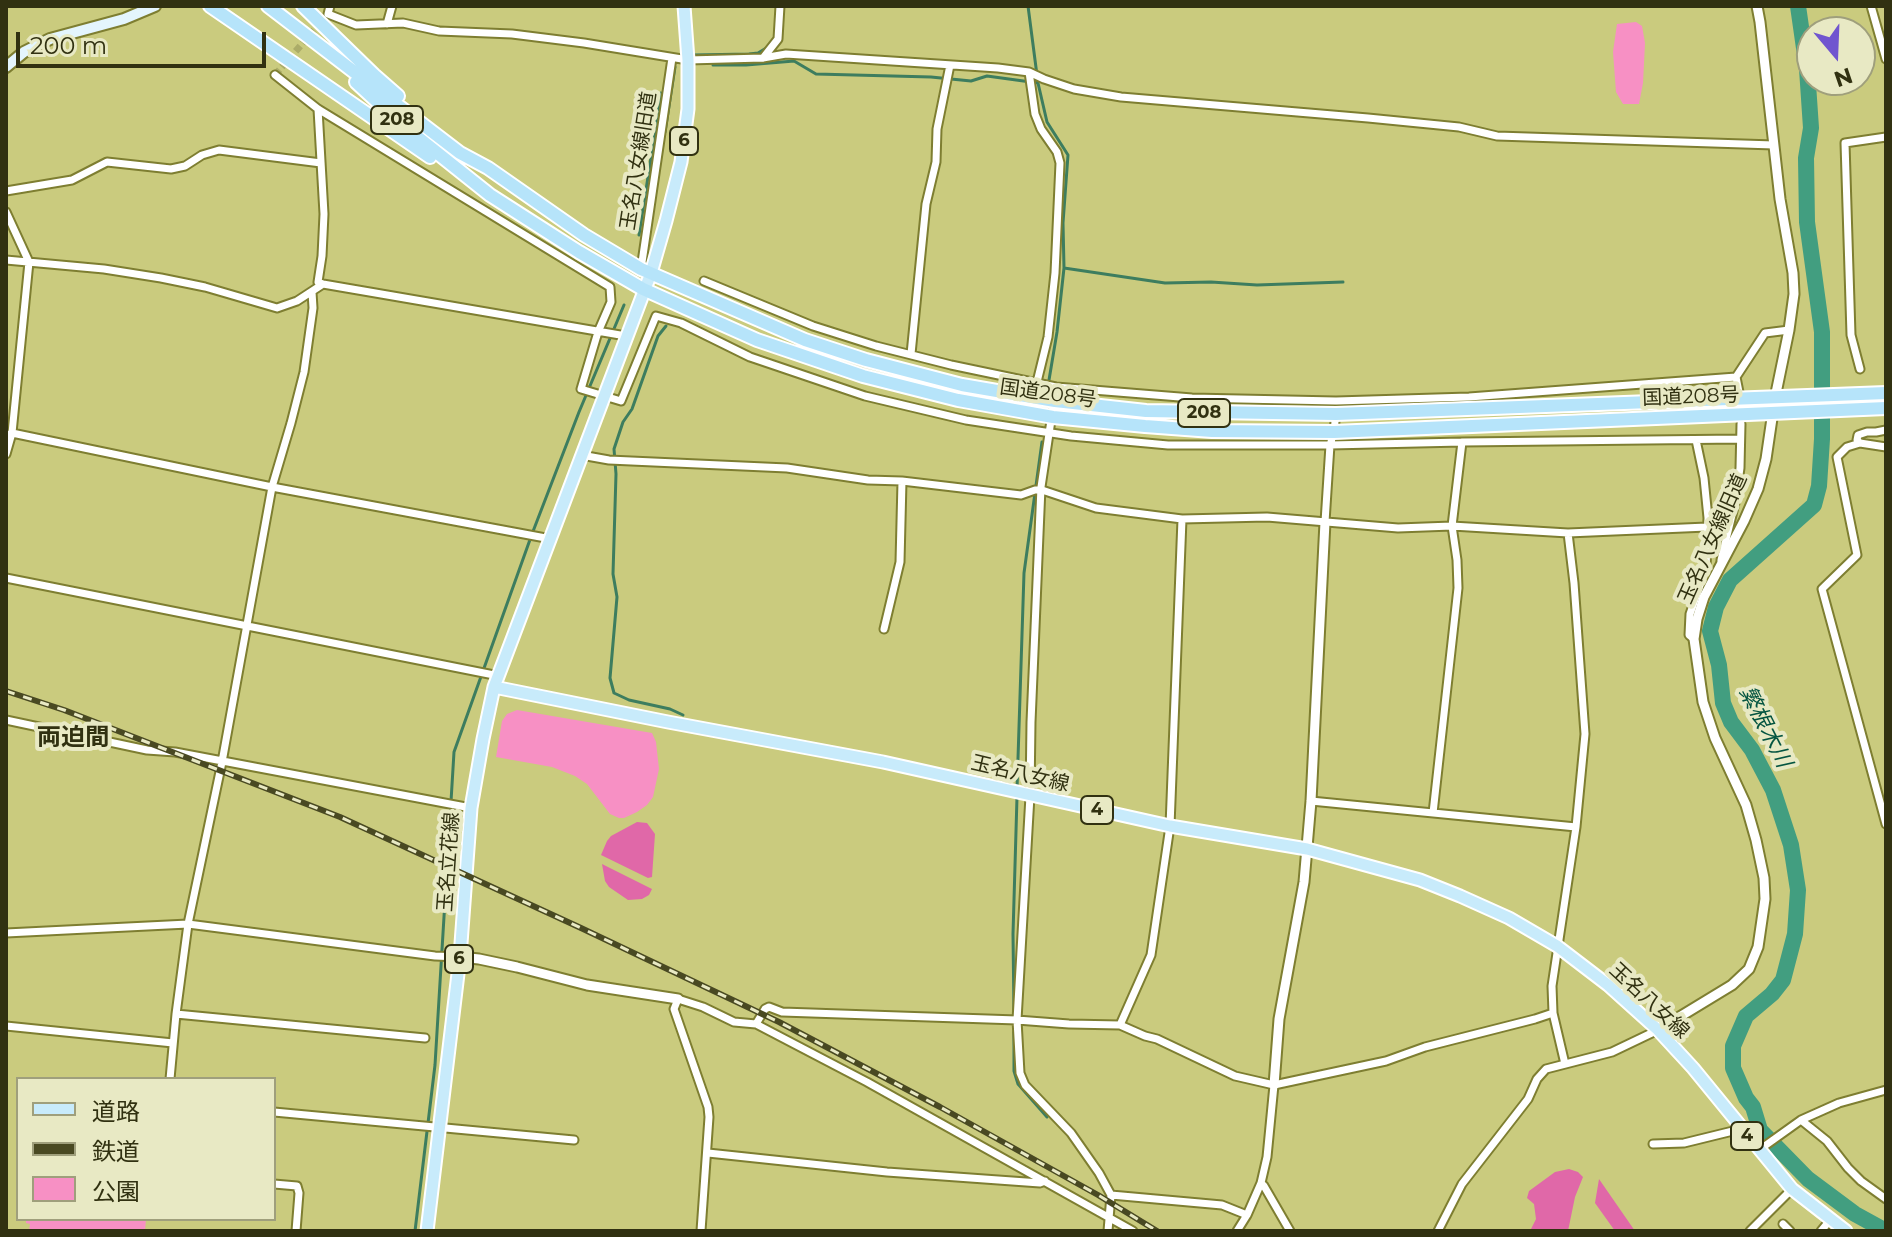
<!DOCTYPE html>
<html>
<head>
<meta charset="utf-8">
<style>
	body { margin:0 }
	#map { position:relative; width:1892px; height:1237px; overflow:hidden; background:#cacb7e; font-family:Montserrat,"Noto Sans JP",sans-serif }
	canvas { display:block }
	.frame { position:absolute; inset:0; border:8px solid #313111; pointer-events:none }
	.legend { position:absolute; left:16px; top:1077px; width:260px; height:144px; box-sizing:border-box; background:#e8e9c4; border:2px solid #9f9f7c; margin:0; padding:10px 14px; list-style:none; font-size:24px; color:#313111 }
	.legend li { display:flex; align-items:center; gap:16px; height:40px }
	.legend b { width:40px; border:2px solid #9f9f7c }
	.north { position:absolute; left:1796px; top:16px; width:80px; height:80px; box-sizing:border-box; background:#e8e9c4; border:2px solid #9f9f7c; border-radius:50%; rotate:161deg; font-size:22px; font-weight:700; line-height:32px; text-align:center; color:#313111 }
	.north::after { content:''; display:block; margin:auto; width:28px; height:36px; background:#7055cf; clip-path:polygon(50% 0,100% 100%,50% 72%,0 100%) }
	.scale { position:absolute; left:16px; top:32px; width:250px; height:36px; box-sizing:border-box; border:4px solid #313111; border-top:0; padding-left:10px; font-size:24px; line-height:28px; white-space:nowrap; color:#313111; -webkit-text-stroke:6px #e8e9c4; paint-order:stroke }
</style>
</head>
<body>
<div id="map">
<canvas width="1892" height="1237"></canvas>
<div class="frame"></div>
<ul class="legend">
<li><b style="height:10px;background:#c8ebfb"></b>道路</li>
<li><b style="height:10px;background:#494922"></b>鉄道</li>
<li><b style="height:22px;background:#f790c4"></b>公園</li>
</ul>
<div class="north">N</div>
<div class="scale">200 m</div>
</div>
<script>
const ctx = document.querySelector('canvas').getContext('2d');
ctx.lineJoin = 'round';
function paint(path, color) { ctx.fillStyle = color; ctx.fill(path, 'evenodd'); }
const toPath = rows => new Path2D(rows.map(r => 'M' + r).join(''));
function trace(path, color, width, dash) { ctx.strokeStyle = color; ctx.lineWidth = width; ctx.lineCap = dash ? 'butt' : 'round'; ctx.setLineDash(dash || []); ctx.stroke(path); }
function label(font, color, halo, rows, align = 'center') {
  ctx.font = font + ' Montserrat,"Noto Sans JP",sans-serif'; ctx.lineWidth = 8; ctx.setLineDash([]); ctx.textBaseline = 'middle'; ctx.strokeStyle = halo; ctx.fillStyle = color; for (const [text, x, y, turn = 0] of rows) {
    ctx.save(); ctx.translate(x, y); ctx.rotate((+turn || 0) * Math.PI / 180); ctx.textAlign = isNaN(turn) ? turn : align; if (halo) ctx.strokeText(text, 0, 0); ctx.fillText(text, 0, 0); ctx.restore();
  }
}
const green = toPath([
	[1636,22,1642,26,1645,43,1643,83,1639,104,1623,104,1616,92,1613,52,1617,24],
	[517,710,652,733,656,742,659,769,653,797,647,805,637,812,624,818,619,818,610,814,587,784,575,776,552,767,496,757,502,721,507,714],
	[26,1219,146,1219,145,1231,29,1231,30,1224,26,1223]
]);
const forest = toPath([
	[637,822,647,823,655,834,652,877,648,878,601,855,607,841,611,836],
	[602,864,652,889,649,895,642,899,628,900,609,887,605,881],
	[1569,1169,1578,1172,1583,1177,1575,1197,1568,1231,1530,1231,1536,1219,1534,1204,1527,1198,1529,1191,1555,1172],
	[1599,1179,1635,1231,1615,1231,1595,1203]
]);
const stream = toPath([
	[1028,6,1038,83,1047,122,1068,155,1063,223,1064,268,1057,332,1049,380],
	[693,55,749,54,758,53,768,47],
	[713,65,746,65,794,61,816,74,931,77,971,81,987,76,1038,83],
	[665,132,675,67],
	[639,235,661,93],
	[1064,268,1165,283,1211,282,1257,285,1343,282],
	[666,326,658,336,632,409,623,422,614,449,616,474,613,574,617,597,610,678,614,693,629,700,670,709,683,715],
	[1017,789,1024,573,1042,442],
	[1014,1013,1013,934,1017,797],
	[1014,1032,1014,1071,1018,1084,1047,1117],
	[415,1231,435,1065,454,752,532,534,579,412,624,305]
]);
const river = toPath([
	[1798,6,1807,69,1811,128,1806,158,1807,222,1822,332,1822,439,1819,486,1814,505,1730,580,1716,607,1710,631,1719,665,1723,703,1731,722,1752,750,1773,790,1791,845,1798,890,1795,934,1783,980,1772,994,1746,1016,1733,1046,1733,1068,1746,1098,1753,1107,1760,1130,1808,1179,1855,1214,1886,1231]
]);
const minorTunnel = toPath([
	[275,75,328,14]
]);
const minor = toPath([
	[330,6,328,14,356,25,403,23,439,31,512,34,584,43,688,60,763,58,786,54,998,68,1029,72,1044,79,1074,89,1121,97,1368,118,1459,127,1497,136,1774,145],
	[1871,6,1886,59],
	[387,24,392,6],
	[763,58,778,39,780,6],
	[1029,72,1035,114,1041,129,1057,152,1060,163,1055,273,1048,337,1037,382],
	[275,75,318,109,610,287,611,302,598,332,581,389,621,401,656,316,681,323,750,357,865,396,966,420,1071,436,1168,445,1330,445,1462,442,1740,439],
	[318,109,324,214,322,256,318,282,323,284],
	[6,191,72,180,107,162,171,169,185,166,202,155,219,150,321,163],
	[6,212,29,262,12,433,6,454],
	[6,260,104,269,161,278,205,287,277,308,297,301,323,284,626,336],
	[641,269,672,58],
	[704,281,813,326,876,346,951,365,1056,387,1192,398,1336,401,1469,397,1736,377],
	[911,354,926,204,936,162,937,129,950,65],
	[1860,369,1851,335,1845,143,1886,137],
	[1056,387,1041,487,1031,722,1030,796,1017,1020,1020,1073,1025,1085,1071,1133,1099,1173,1111,1195,1108,1231],
	[1739,392,1736,377,1765,333,1789,330],
	[6,436,12,433,272,487,551,539],
	[1860,443,1857,440,1858,435,1867,432,1876,432,1886,430],
	[1886,447,1860,443,1847,447,1837,457,1857,555,1822,589,1886,824],
	[581,455,609,460,787,468,868,480,902,481],
	[1325,522,1330,445,1334,432,1336,411],
	[1721,560,1735,503,1740,468,1741,424],
	[6,578,499,676],
	[884,629,900,562,902,481,1021,495,1035,490,1042,490,1096,508,1182,519,1267,517,1398,528,1452,526,1568,533,1707,527],
	[1694,639,1689,635,1690,614,1706,568,1708,518,1704,478,1696,440],
	[6,720,147,750,175,752,471,808],
	[1311,801,1576,827],
	[1433,813,1458,588,1457,560,1452,526,1462,442],
	[6,933,188,924,435,956,460,957],
	[176,1014,425,1038],
	[756,1024,765,1009,769,1007,782,1012,1017,1020,1069,1024,1120,1025,1145,1036,1157,1039,1235,1076,1274,1085,1386,1061,1425,1047,1535,1019,1553,1013],
	[1120,1025,1151,955,1170,826,1182,519],
	[6,1026,173,1043],
	[1565,1064,1553,1013,1552,986,1576,827,1585,734,1574,583,1568,533],
	[170,1079,176,1014,188,924,222,762,272,487,291,423,304,372,313,308,312,292],
	[274,1112,574,1140],
	[1801,1120,1827,1141,1848,1168,1861,1181,1886,1199],
	[1653,1144,1684,1143,1741,1129],
	[1759,1150,1801,1120,1839,1103,1886,1090],
	[708,1153,887,1172,1040,1183,1045,1181],
	[1261,1183,1264,1186,1290,1231],
	[274,1184,297,1186,299,1193,296,1231],
	[1111,1195,1222,1205,1247,1215],
	[1783,1224,1790,1231],
	[701,1231,709,1117,708,1107,674,1009,678,999,703,1007,734,1022,756,1024,867,1082,1133,1231],
	[1237,1231,1247,1215,1261,1183,1267,1157,1274,1085],
	[1438,1231,1462,1184,1528,1099,1537,1079,1546,1069,1612,1052,1658,1030],
	[1750,1231,1792,1189],
	[1821,1231,1831,1219]
]);
const tertiary = toPath([
	[460,957,479,959,517,967,587,985,678,999],
	[1658,1030,1732,985,1749,969,1758,947,1765,899,1764,878,1756,840,1746,805,1715,738,1703,702,1694,639,1697,619,1704,597,1744,521,1758,489,1766,459,1775,398,1789,330,1794,294,1793,273,1780,199,1760,22,1757,6],
	[1274,1085,1279,1019,1304,882,1311,801,1325,522]
]);
const secondary = toPath([
	[6,67,24,52,50,39,124,19,155,6]
]);
const primary = toPath([
	[494,687,668,722,883,762,1170,826,1307,849,1420,880,1460,896,1509,918,1557,946,1608,985,1658,1030,1693,1068,1792,1189,1846,1231],
	[427,1231,460,957,471,808,483,739,494,687,651,273,666,221,681,162,688,109,688,60,684,6]
]);
const trunk = toPath([
	[210,6,430,157],
	[268,6,460,153,488,168,584,235,641,269,805,340,866,360,962,385,1055,401,1146,411,1336,414,1886,393],
	[303,6,374,75,398,96],
	[356,82,406,128,490,195,579,252,643,289,757,340,863,376,958,400,1053,417,1145,426,1212,431,1334,432,1886,408]
]);
const rail = toPath([
	[6,691,64,710,340,817,581,928,779,1022,940,1107,1098,1195,1157,1231]
]);
const shields = [
	[397,120,52],
	[684,141,28],
	[1204,413,52],
	[1097,810,32],
	[459,959,28],
	[1747,1136,32]
];
const shieldNames = [
	["208",397,120],
	["6",684,141],
	["208",1204,413],
	["4",1097,810],
	["6",459,959],
	["4",1747,1136]
];
const streetNames = [
	["玉名八女線旧道",639,161,-81],
	["国道208号",1048,394,8],
	["国道208号",1691,397,-2],
	["玉名八女線旧道",1713,539,-66],
	["玉名八女線",1020,774,13],
	["玉名立花線",449,862,-86],
	["玉名八女線",1649,1001,43]
];
const waterNames = [
	["繁根木川",1765,727,63]
];
const quarterNames = [
	["両迫間",73,738]
];
paint(green, '#f790c4');
paint(forest, '#e068a8');
trace(stream, '#3d7d5f', 3);
trace(river, '#429e80', 16);
trace(minorTunnel, '#abac68', 7, [7, 3.5]);
trace(minor, '#7e7e31', 11);
trace(tertiary, '#7e7e31', 13);
trace(secondary, '#7e7e31', 14);
trace(primary, '#fff', 15);
trace(trunk, '#fff', 16);
trace(minor, '#fff', 7);
trace(tertiary, '#fff', 9);
trace(secondary, '#e4f5fd', 10);
trace(primary, '#c8ebfb', 11);
trace(trunk, '#b6e4fa', 12);
trace(rail, '#494922', 6);
trace(rail, '#e8e9c4', 3, [9]);
for (const [x, y, w] of shields) { const box = new Path2D(); box.roundRect(x - w / 2, y - 14, w, 28, 6); ctx.fillStyle = '#e8e9c4'; ctx.fill(box); trace(box, '#313111', 2); }
label('bold 18px', '#313111', null, shieldNames);
label('20px', '#313111', '#e8e9c4', streetNames);
label('italic 22px', '#055541', '#e8e9c4', waterNames);
label('bold 24px', '#313111', '#e8e9c4', quarterNames);
</script>
</body>
</html>
